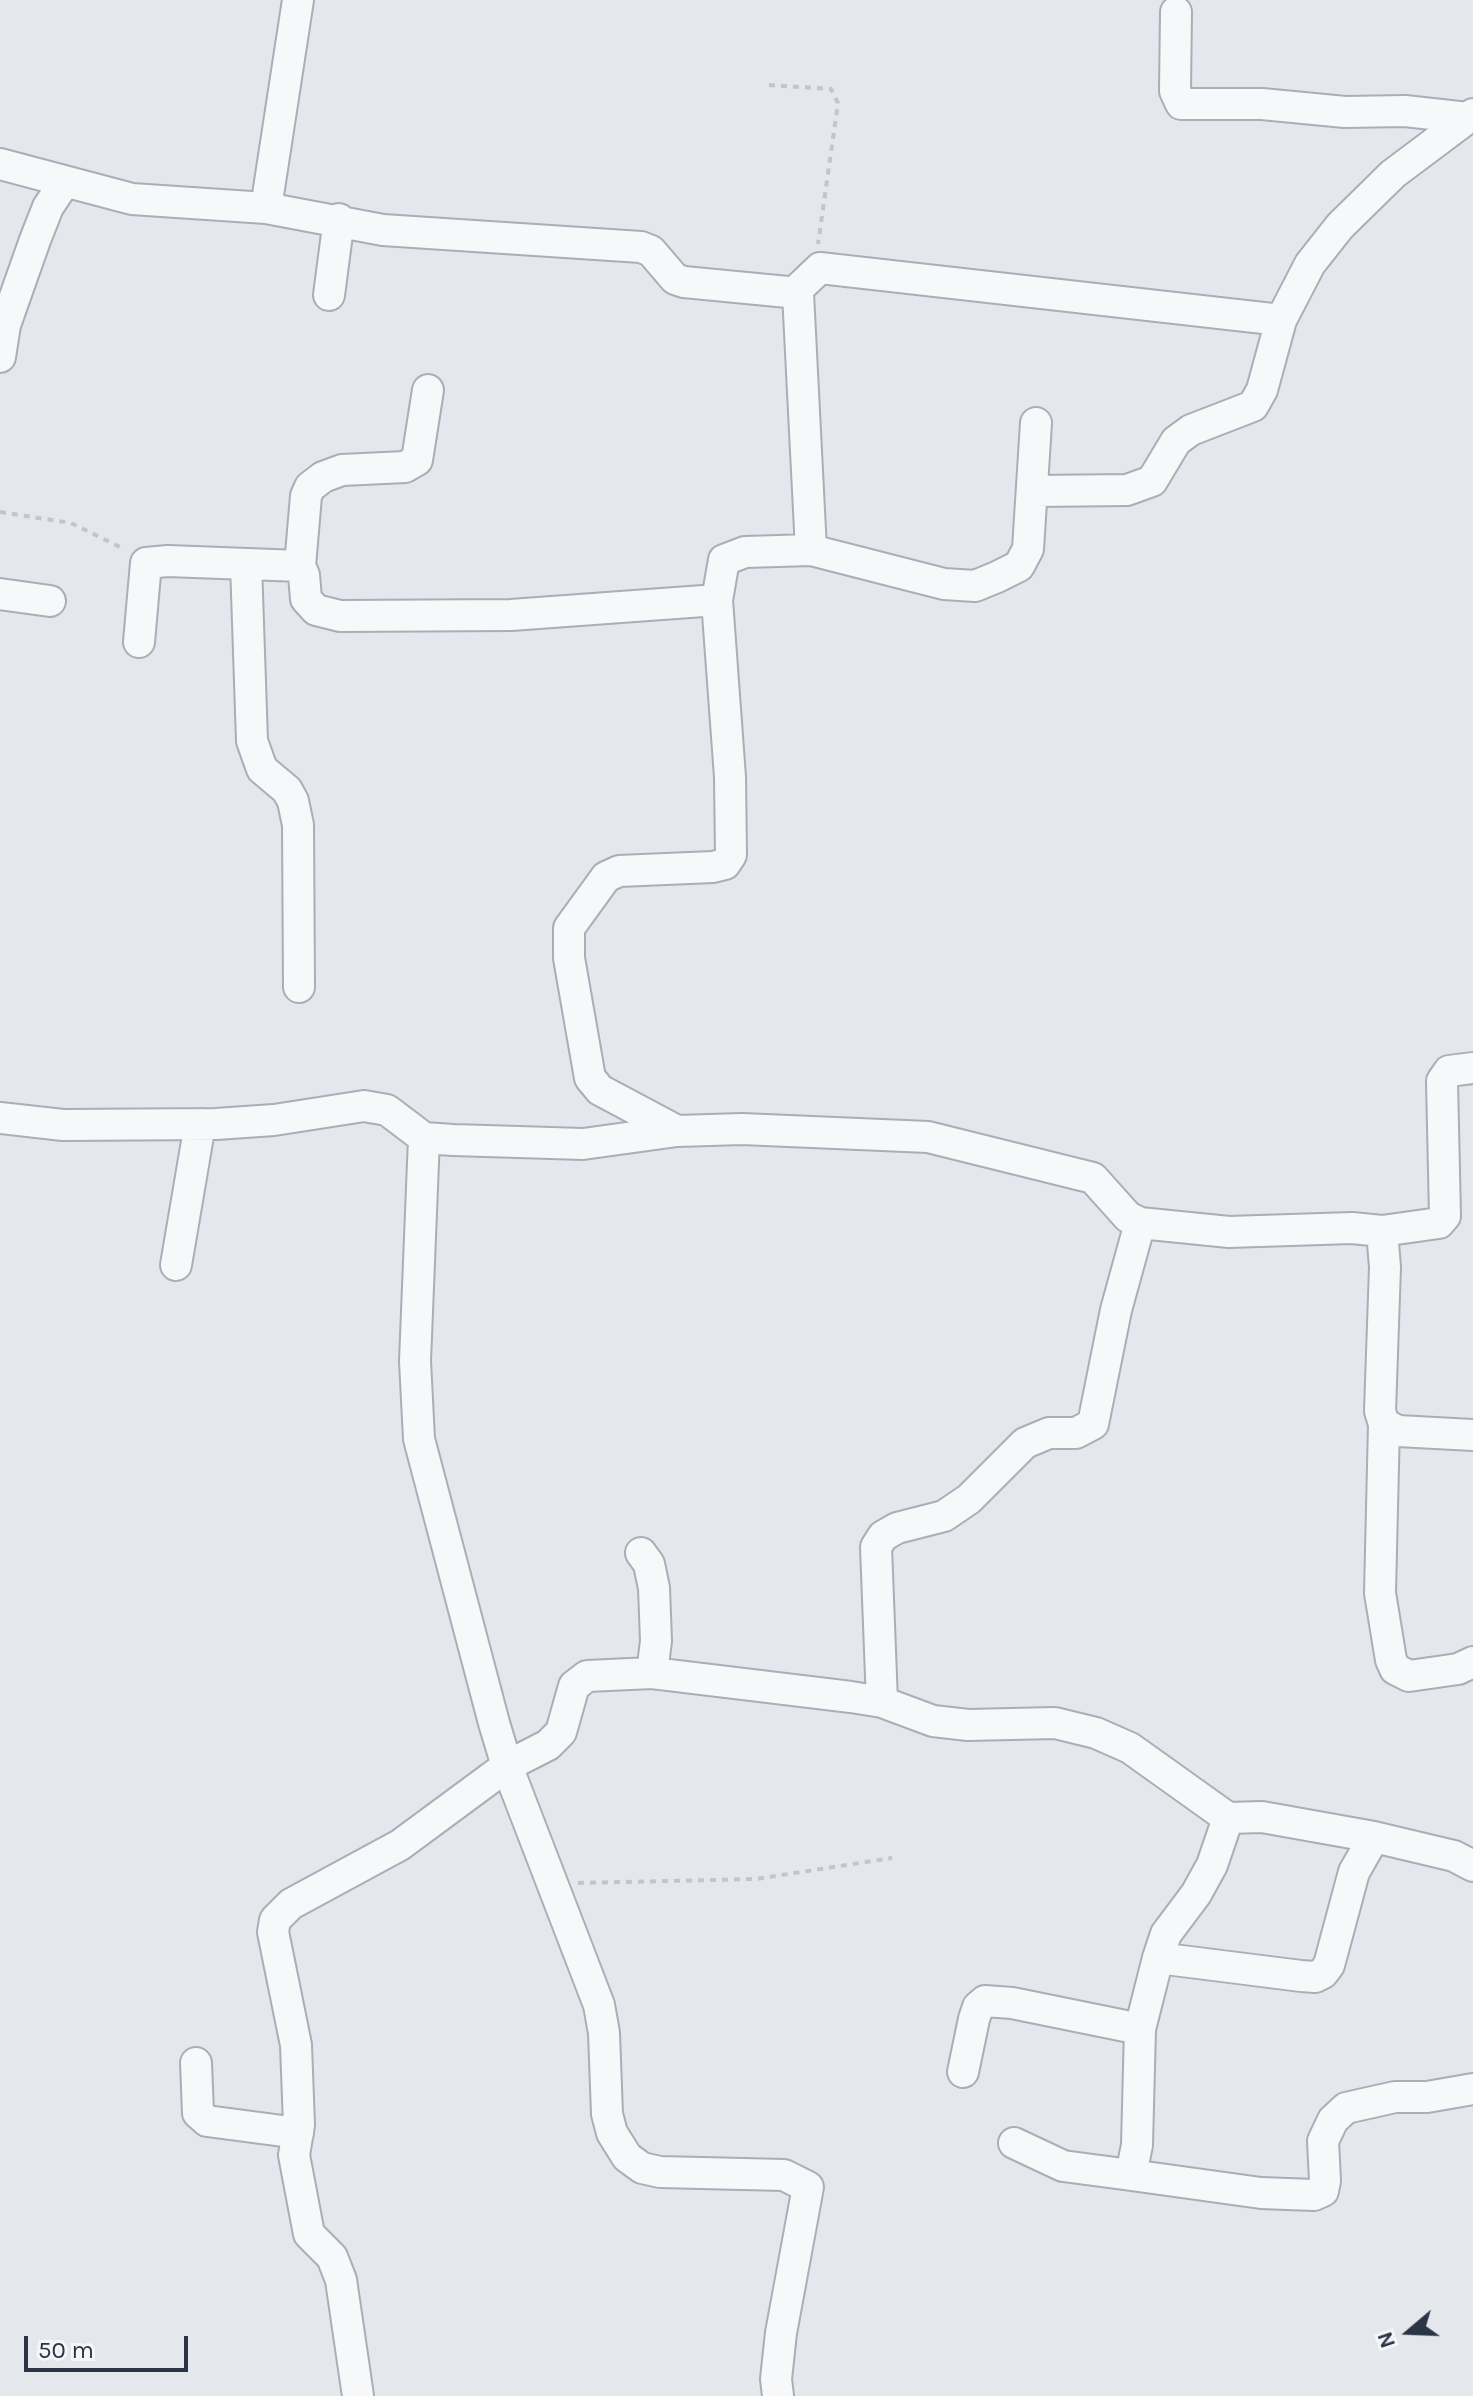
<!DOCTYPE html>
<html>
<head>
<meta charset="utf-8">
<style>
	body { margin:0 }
	#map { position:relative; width:1473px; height:2396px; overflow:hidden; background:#e4e7ec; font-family:Karla,sans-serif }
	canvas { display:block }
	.north { position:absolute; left:1369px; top:2292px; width:80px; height:80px; -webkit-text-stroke:6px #f4f6f9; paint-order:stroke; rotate:251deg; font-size:22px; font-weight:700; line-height:32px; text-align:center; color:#2b3445 }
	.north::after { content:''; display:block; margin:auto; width:28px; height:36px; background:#2b3445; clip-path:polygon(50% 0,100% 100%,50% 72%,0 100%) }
	.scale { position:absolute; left:24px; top:2336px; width:164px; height:36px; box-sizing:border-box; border:4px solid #2b3445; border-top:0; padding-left:10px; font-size:24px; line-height:28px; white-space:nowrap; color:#2b3445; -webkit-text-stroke:6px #f4f6f9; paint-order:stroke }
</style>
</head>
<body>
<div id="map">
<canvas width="1473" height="2396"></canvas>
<div class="north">N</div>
<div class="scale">50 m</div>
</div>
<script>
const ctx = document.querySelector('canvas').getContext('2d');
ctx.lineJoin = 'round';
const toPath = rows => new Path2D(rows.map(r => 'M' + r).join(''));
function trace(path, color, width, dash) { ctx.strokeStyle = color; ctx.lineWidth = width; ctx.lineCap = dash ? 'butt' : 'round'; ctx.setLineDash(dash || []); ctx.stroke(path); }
const path = toPath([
	[769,85,831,89,838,103,818,244],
	[0,512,71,523,124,549],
	[578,1883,756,1879,892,1858]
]);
const minor = toPath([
	[1176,12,1175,91,1181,104,1262,104,1345,112,1405,111,1468,118],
	[0,164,132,199,266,208,383,230,641,247,651,251,675,279,684,282,798,293,799,288,820,268,1281,320,1310,264,1340,226,1393,174,1473,114],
	[266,208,298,0],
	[798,293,811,550],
	[329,295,339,219],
	[0,357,5,325,35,240,48,207,64,183],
	[1034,491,1127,490,1152,481,1176,441,1191,430,1253,406,1262,390,1281,320],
	[246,564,252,741,262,769,287,790,293,801,298,825,299,987],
	[300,566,306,496,310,487,323,477,342,470,405,467,417,460,428,390],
	[0,594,50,601],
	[139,642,146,563,168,561,300,566,304,575,306,599,316,610,340,616,511,615,717,600],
	[0,1118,63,1125,216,1124,274,1120,364,1106,387,1110,424,1138,453,1140,583,1144,677,1131,742,1129,928,1137,1093,1178,1128,1217,1140,1223,1229,1232,1352,1228,1382,1231,1385,1267,1380,1411,1384,1424,1398,1431,1473,1435],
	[677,1131,600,1090,590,1078,569,958,569,928,606,877,619,871,713,867,725,864,731,855,730,777,717,600,724,560,745,552,811,550,944,584,975,586,997,577,1019,566,1028,549,1036,423],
	[424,1138,415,1361,419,1439,494,1723,507,1766,599,2005,604,2033,607,2114,612,2133,627,2157,642,2168,660,2172,784,2175,808,2187,781,2333,776,2379,778,2396],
	[1382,1231,1439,1223,1445,1216,1442,1081,1449,1071,1473,1068],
	[176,1265,200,1124],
	[1384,1424,1380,1593,1391,1660,1395,1669,1409,1676,1458,1669,1473,1662],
	[641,1553,649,1564,654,1588,656,1641,652,1673],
	[882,1702,876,1547,883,1536,897,1528,944,1516,969,1499,1025,1443,1049,1433,1076,1433,1093,1424,1116,1310,1140,1223],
	[1158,1958,1301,1976,1315,1977,1323,1973,1329,1965,1354,1872,1374,1837],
	[196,2063,198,2113,207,2121,298,2133],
	[963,2072,974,2019,978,2007,985,2001,1012,2003,1140,2029],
	[1014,2143,1063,2166,1131,2175,1137,2145,1140,2029,1158,1958,1166,1934,1196,1894,1212,1865,1228,1818,1262,1817,1374,1837,1454,1856,1473,1866],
	[1131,2175,1261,2193,1314,2195,1323,2191,1325,2181,1323,2141,1333,2120,1346,2108,1395,2097,1427,2097,1473,2089],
	[358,2396,341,2280,332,2257,309,2234,294,2155,299,2125,296,2045,273,1932,275,1920,291,1904,400,1845,507,1766,548,1745,561,1732,574,1686,587,1676,652,1673,851,1697,882,1702,933,1721,968,1725,1055,1723,1096,1733,1130,1748,1228,1818]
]);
trace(minor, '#a9aeb7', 34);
trace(path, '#c2c5cb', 4, [6, 6]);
trace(minor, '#f7f8fa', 30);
</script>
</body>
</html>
